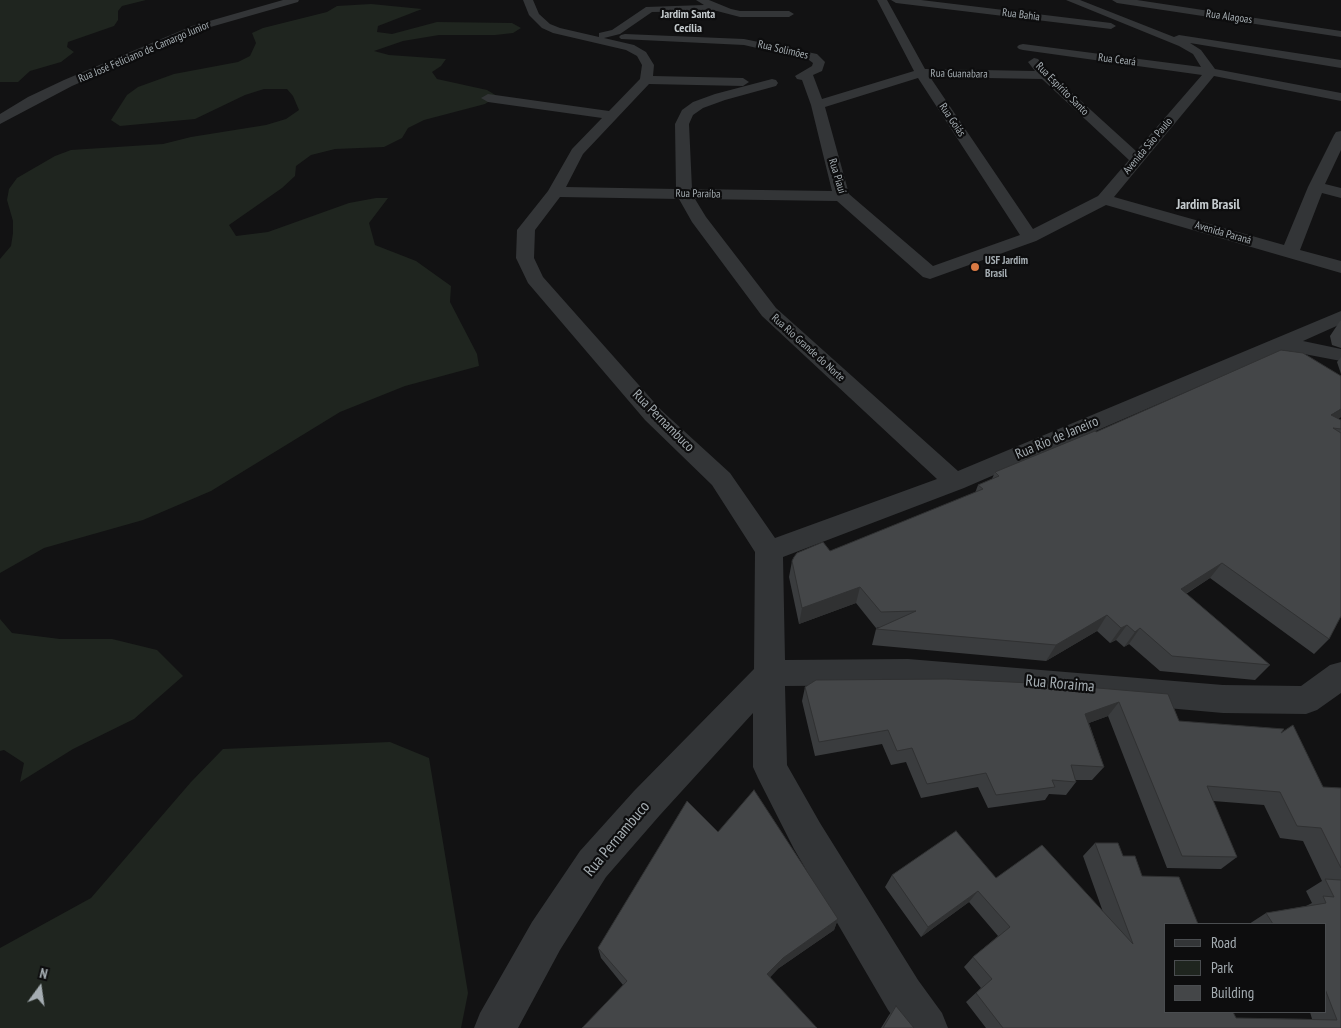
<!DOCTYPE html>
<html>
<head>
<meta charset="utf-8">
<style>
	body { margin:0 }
	#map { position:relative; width:1341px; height:1028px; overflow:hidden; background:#121213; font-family:"PT Sans Narrow",sans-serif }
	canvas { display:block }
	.legend { position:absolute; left:1164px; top:923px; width:162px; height:90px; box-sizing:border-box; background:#0d0d0e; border:1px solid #4a4d50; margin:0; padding:6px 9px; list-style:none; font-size:15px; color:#a5adb2 }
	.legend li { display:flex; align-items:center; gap:10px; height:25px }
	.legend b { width:25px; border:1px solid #4a4d50 }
	.north { position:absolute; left:15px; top:963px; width:50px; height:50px; -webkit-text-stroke:4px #0d0d0e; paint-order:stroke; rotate:14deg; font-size:14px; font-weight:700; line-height:20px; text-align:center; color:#a5adb2 }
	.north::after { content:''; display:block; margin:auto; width:18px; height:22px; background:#a5adb2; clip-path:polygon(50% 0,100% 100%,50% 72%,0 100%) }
</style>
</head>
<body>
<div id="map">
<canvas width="1341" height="1028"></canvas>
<ul class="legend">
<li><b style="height:6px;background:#333537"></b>Road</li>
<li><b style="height:14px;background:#1f251f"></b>Park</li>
<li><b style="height:14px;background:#444648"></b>Building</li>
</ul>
<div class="north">N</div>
</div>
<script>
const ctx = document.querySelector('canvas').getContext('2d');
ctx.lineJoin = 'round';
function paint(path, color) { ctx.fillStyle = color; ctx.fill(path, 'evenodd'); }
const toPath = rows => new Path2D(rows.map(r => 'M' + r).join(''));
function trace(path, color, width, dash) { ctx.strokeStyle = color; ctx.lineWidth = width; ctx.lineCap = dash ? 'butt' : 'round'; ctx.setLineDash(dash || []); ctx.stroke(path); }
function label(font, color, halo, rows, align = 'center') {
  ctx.font = font + ' "PT Sans Narrow",sans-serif'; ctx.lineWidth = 4.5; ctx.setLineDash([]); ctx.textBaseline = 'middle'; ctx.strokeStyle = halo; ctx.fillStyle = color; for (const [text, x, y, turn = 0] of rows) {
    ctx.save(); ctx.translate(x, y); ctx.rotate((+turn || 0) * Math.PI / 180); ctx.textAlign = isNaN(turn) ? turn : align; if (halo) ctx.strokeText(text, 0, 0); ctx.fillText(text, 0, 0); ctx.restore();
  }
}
const green = toPath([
	[0,0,146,0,122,6,118,11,118,20,114,26,68,42,67,47,74,52,61,62,30,71,18,82,0,82],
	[371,4,422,9,378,26,377,32,392,34,437,22,512,23,521,28,513,33,495,35,439,35,403,41,374,51,389,55,446,59,441,66,432,72,437,79,487,90,497,96,485,104,424,120,408,128,402,138,384,147,335,149,311,155,296,166,295,176,282,188,229,225,236,236,268,232,349,203,376,198,388,198,369,223,375,245,416,261,451,286,450,302,477,354,479,366,405,386,340,412,211,491,143,520,44,548,0,573,0,259,11,246,13,233,13,221,7,200,9,189,17,178,55,156,71,150,163,144,191,137,266,125,286,119,299,110,293,96,287,89,264,89,245,95,195,119,120,126,111,120,127,95,138,87,174,74,238,62,250,56,256,43,252,33,263,28,327,12,337,6],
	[0,619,12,633,60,639,112,639,157,650,183,676,134,719,73,749,20,782,24,763,4,750,0,751],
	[390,742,429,758,468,993,461,1028,0,1028,0,948,91,898,191,782,223,749]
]);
const minor = toPath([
	[283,0,299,0,298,2,200,30,72,86,0,124,0,114,28,97,64,80,192,26,283,0],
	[523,0,533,0,539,14,550,24,560,28,599,37,599,33,612,30,646,7,704,5,696,0,709,0,731,9,740,11,789,11,794,14,789,17,740,17,717,11,652,12,620,34,604,38,634,45,646,52,654,65,653,76,743,78,749,82,743,86,649,84,583,154,566,187,676,189,675,124,682,110,693,102,715,94,772,79,776,80,778,83,776,86,725,100,703,108,693,115,689,124,692,189,832,191,811,105,802,80,797,79,795,76,812,66,813,63,809,60,744,45,621,39,619,37,621,35,625,34,744,39,817,54,825,62,822,71,813,75,822,99,914,71,877,0,887,0,925,69,1035,71,1028,62,1034,58,1038,59,1049,72,1136,151,1202,75,1023,50,1019,49,1017,47,1019,45,1023,44,1201,67,1193,54,1179,46,1066,0,1080,0,1174,37,1179,35,1341,60,1341,68,1190,43,1201,50,1215,69,1341,93,1341,101,1214,76,1114,197,1284,245,1308,187,1334,135,1336,132,1341,131,1341,150,1325,184,1341,188,1341,198,1322,193,1300,250,1341,261,1341,273,1106,205,1036,241,930,279,923,277,837,201,695,199,706,217,776,308,958,471,1341,311,1341,324,1303,341,1341,349,1341,361,1283,350,964,488,783,557,785,660,908,659,1223,685,1301,686,1330,665,1341,662,1341,693,1317,710,1306,714,1223,713,908,685,785,686,787,765,820,823,918,980,942,1013,948,1028,901,1028,888,1010,794,849,758,778,753,767,753,713,660,815,606,877,560,950,518,1028,474,1028,480,1013,532,922,580,851,634,791,754,669,755,552,712,485,645,420,528,283,516,258,517,230,548,191,572,149,602,118,488,102,481,98,488,94,609,111,640,79,642,65,637,56,626,50,553,33,542,28,529,15,523,0],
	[930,77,1042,79,1129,160,1098,196,1033,229,930,77],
	[918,78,1020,235,933,266,849,194,825,107,918,78],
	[560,197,679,199,692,222,762,316,937,479,775,538,730,473,661,410,543,277,534,258,535,230,560,197],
	[891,0,921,0,1111,23,1116,26,1111,29,896,3,891,0],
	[1112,0,1137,0,1341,31,1341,37,1117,3,1112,0]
]);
const wall = toPath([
	[1340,321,1341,321,1341,348,1332,345,1330,336],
	[1341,357,1341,374,1337,362],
	[1341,417,1338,419,1341,420,1341,616,1329,639,1314,654,1210,578,1186,594,1270,665,1255,680,1160,671,1129,644,1124,647,1116,640,1110,643,1097,631,1046,661,872,645,876,629,880,627,876,628,856,603,799,624,789,577,792,561,830,551,975,493,978,485,992,479,995,472,1096,432],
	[805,687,1168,694,1179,721,1281,733,1323,787,1341,788,1341,1028,986,1028,966,1002,981,988,964,967,973,957,998,936,969,902,921,937,885,887,892,875,996,878,1103,912,1083,856,1095,843,1123,856,1142,876,1236,1018,1312,1019,1310,1012,1325,1012,1325,924,1249,924,1266,913,1306,906,1312,903,1306,891,1322,881,1303,841,1280,838,1264,805,1213,801,1237,857,1221,869,1167,868,1108,716,1089,723,1104,767,1092,780,1076,780,1076,782,1066,795,1049,794,1045,800,988,808,978,787,921,798,906,762,891,765,882,744,815,756,802,701],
	[718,832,838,919,834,930,779,968,623,985,601,958,598,948],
	[896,1006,914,1028,881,1028,889,1015]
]);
const shadedWall = toPath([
	[1341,409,1341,417,1319,431,1331,415],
	[1222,563,1210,578,1169,604,1181,589],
	[860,587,856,603,799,624,802,608],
	[1107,615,1097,631,1046,661,1056,645],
	[1127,625,1116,640,1110,643,1121,628],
	[1140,628,1129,644,1124,647,1135,632],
	[1119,702,1108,716,1075,728,1085,714],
	[978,891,969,902,921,937,928,927],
	[838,919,834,930,779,968,764,984,767,974,783,958]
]);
const building = toPath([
	[1281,350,1303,353,1341,376,1341,409,1331,415,1341,420,1341,429,1333,428,1341,433,1341,616,1329,639,1222,563,1181,589,1270,665,1172,656,1140,628,1135,632,1127,625,1121,628,1107,615,1056,645,876,629,916,611,881,612,860,587,802,608,792,561,794,557,797,553,823,542,830,551,983,489,978,485,999,476,995,472,1095,431,1096,432,1281,350],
	[948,679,1051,684,1168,694,1179,721,1284,729,1281,733,1293,725,1323,787,1341,788,1341,868,1321,828,1297,826,1280,792,1207,786,1237,857,1182,856,1119,702,1085,714,1104,767,1071,765,1076,782,1052,780,1055,787,996,795,986,773,927,784,912,748,897,751,888,730,819,742,805,687,816,680,948,679],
	[754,790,838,919,783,958,767,974,817,1028,582,1028,627,981,598,948,687,801,718,832,754,790],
	[956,831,996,878,1042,845,1133,944,1095,843,1118,843,1123,856,1135,856,1142,876,1179,877,1198,924,1165,924,1165,1012,1233,1012,1236,1018,1337,1020,1325,989,1325,924,1273,924,1266,913,1326,903,1323,896,1334,897,1325,879,1341,880,1341,1028,1003,1028,976,993,992,979,973,957,1010,927,978,891,928,927,892,875,956,831],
	[896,1006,914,1028,883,1028,896,1006]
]);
const markers = [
	[975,267,5,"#d97a44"]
];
const farStreetnames = [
	["Rua Bahia",1021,15,7],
	["Rua Alagoas",1229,17,8],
	["Rua Solimões",783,50,13],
	["Rua José Feliciano de Camargo Junior",144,52,-23],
	["Rua Ceará",1117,60,7],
	["Rua Guanabara",959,74,1],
	["Rua Espírito Santo",1062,89,45],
	["Rua Goiás",952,120,56],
	["Avenida São Paulo",1148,146,-50],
	["Rua Piauí",837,176,73],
	["Rua Paraíba",698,194,1],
	["Avenida Paraná",1223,233,16],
	["Rua Rio Grande do Norte",808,348,42]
];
const farPoinames = [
	["USF Jardim",985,261],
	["Brasil",985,274]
];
const farNeighbourhoodnames = [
	["Jardim Santa",688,15],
	["Cecília",688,29]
];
const farQuarternames = [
	["Jardim Brasil",1208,205]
];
const streetNames = [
	["Rua Pernambuco",663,421,45],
	["Rua Rio de Janeiro",1057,438,-23]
];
const nearStreetnames = [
	["Rua Roraima",1060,684,5],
	["Rua Pernambuco",617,839,-50]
];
paint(green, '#1f251f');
paint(minor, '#333537');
paint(wall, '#3a3c3e');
paint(shadedWall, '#303132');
paint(building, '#444648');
trace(building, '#303132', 1);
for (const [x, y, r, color] of markers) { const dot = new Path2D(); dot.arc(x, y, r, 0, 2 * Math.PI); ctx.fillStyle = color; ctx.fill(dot); trace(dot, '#0d0d0e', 2); }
label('11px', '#a5adb2', '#0d0d0e', farStreetnames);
label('bold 11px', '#a5adb2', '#0d0d0e', farPoinames, 'left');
label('bold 12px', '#c5cbce', '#0d0d0e', farNeighbourhoodnames);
label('bold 14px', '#c5cbce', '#0d0d0e', farQuarternames);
label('14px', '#a5adb2', '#0d0d0e', streetNames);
label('16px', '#a5adb2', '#0d0d0e', nearStreetnames);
</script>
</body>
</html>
